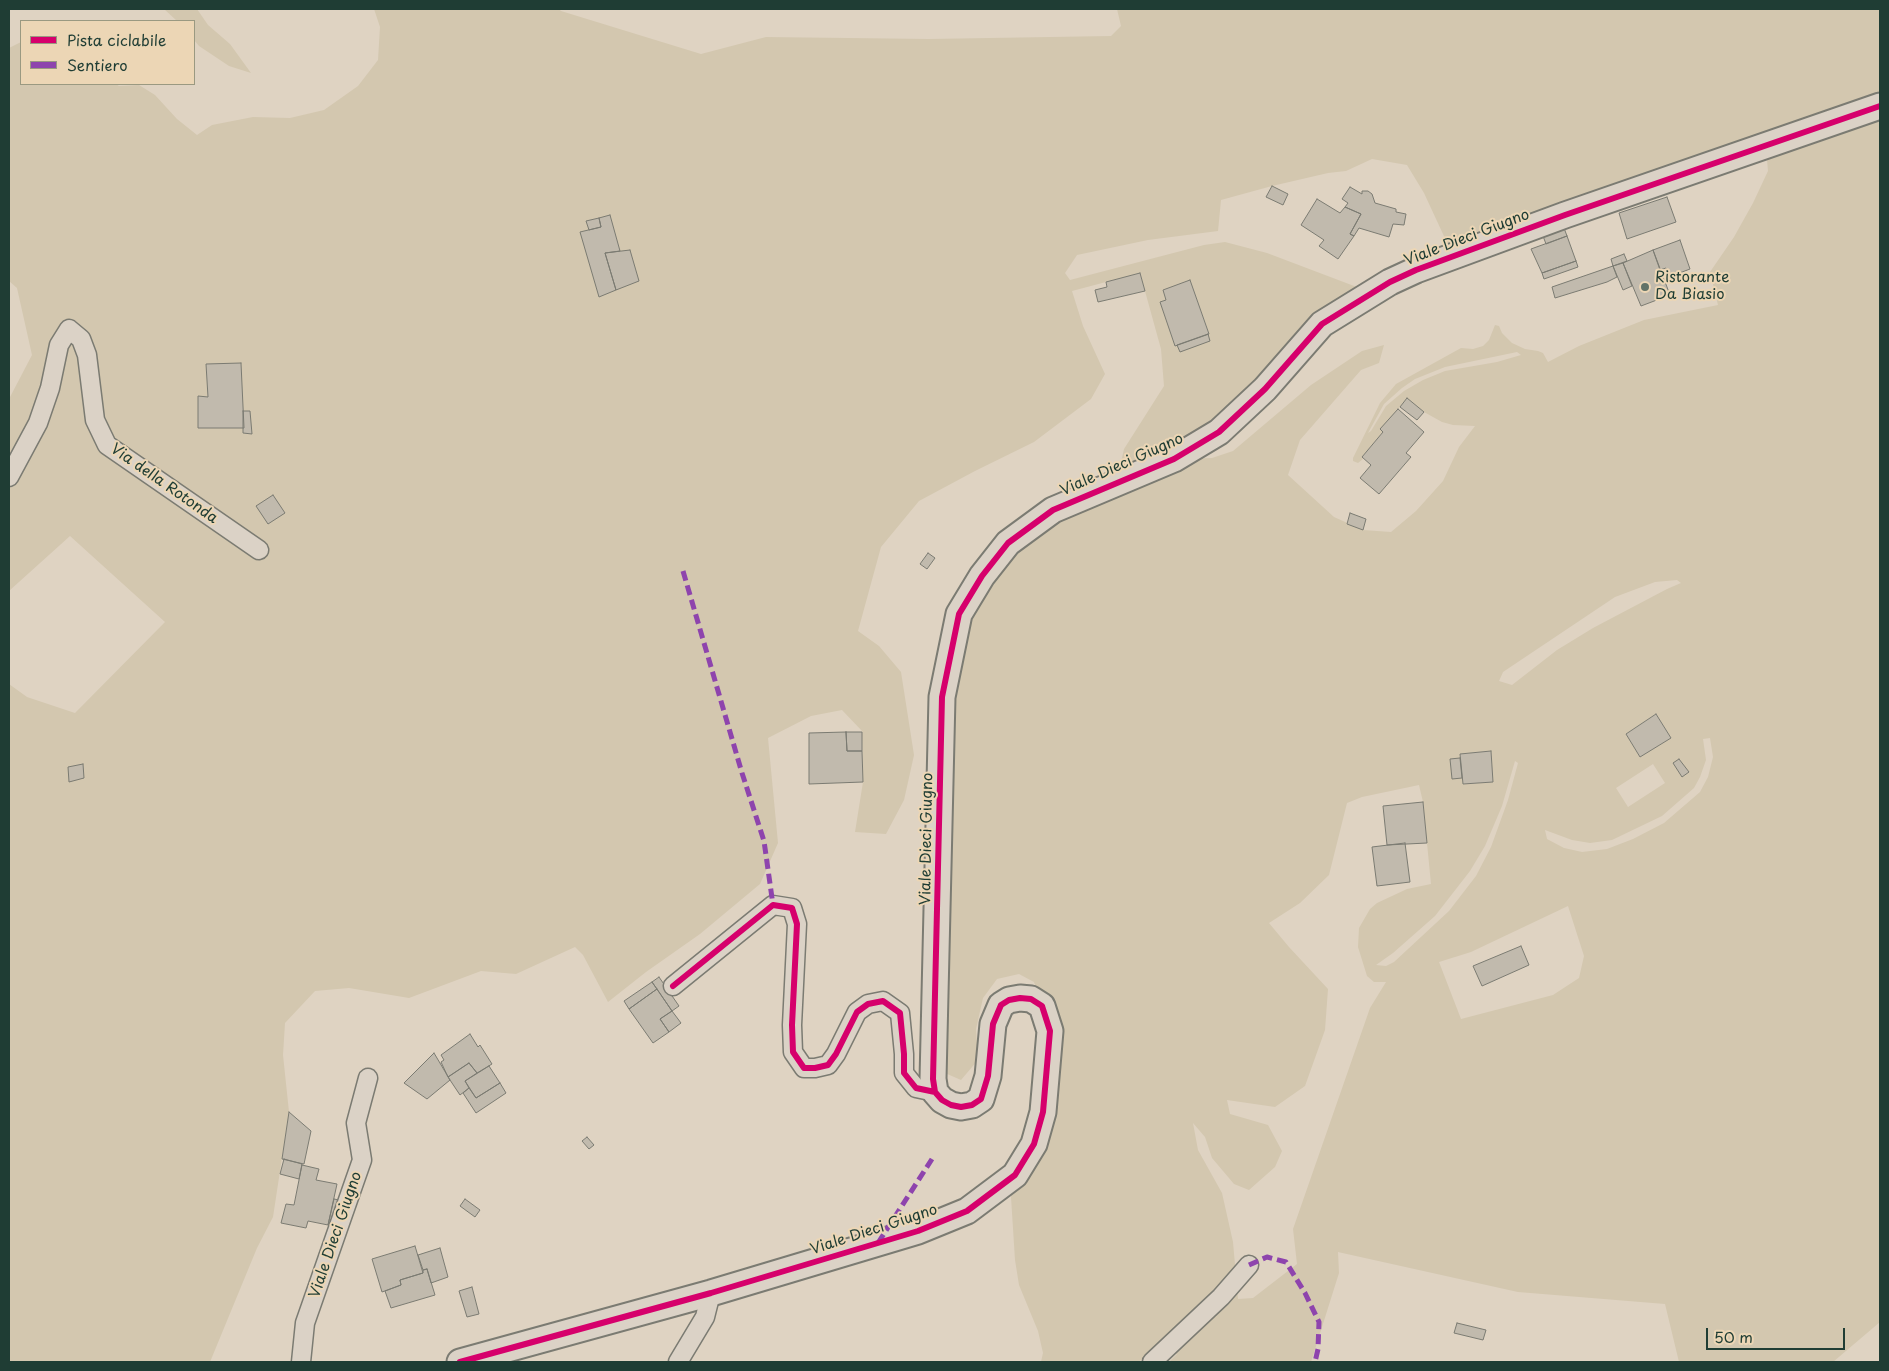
<!DOCTYPE html>
<html>
<head>
<meta charset="utf-8">
<style>
	body { margin:0 }
	#map { position:relative; width:1889px; height:1371px; overflow:hidden; background:#dfd3c2; font-family:"Playpen Sans",sans-serif }
	canvas { display:block }
	.frame { position:absolute; inset:0; border:10px solid #1f3d34; pointer-events:none }
	.legend { position:absolute; left:20px; top:20px; width:175px; height:65px; box-sizing:border-box; background:#ecd6b5; border:1px solid #9a9981; margin:0; padding:6px 9px; list-style:none; font-size:15px; color:#1f3d34 }
	.legend li { display:flex; align-items:center; gap:10px; height:25px }
	.legend b { width:25px; border:1px solid #9a9981 }
	.scale { position:absolute; left:1706px; top:1328px; width:139px; height:22px; box-sizing:border-box; border:2px solid #1f3d34; border-top:0; padding-left:6px; font-size:15px; line-height:18px; white-space:nowrap; color:#1f3d34; -webkit-text-stroke:4px #ecd6b5; paint-order:stroke }
</style>
</head>
<body>
<div id="map">
<canvas width="1889" height="1371"></canvas>
<div class="frame"></div>
<ul class="legend">
<li><b style="height:6px;background:#d6006c"></b>Pista ciclabile</li>
<li><b style="height:6px;background:#8e44ad"></b>Sentiero</li>
</ul>
<div class="scale">50 m</div>
</div>
<script>
const ctx = document.querySelector('canvas').getContext('2d');
ctx.lineJoin = 'round';
function paint(path, color) { ctx.fillStyle = color; ctx.fill(path, 'evenodd'); }
const toPath = rows => new Path2D(rows.map(r => 'M' + r).join(''));
function trace(path, color, width, dash) { ctx.strokeStyle = color; ctx.lineWidth = width; ctx.lineCap = dash ? 'butt' : 'round'; ctx.setLineDash(dash || []); ctx.stroke(path); }
function label(font, color, halo, rows, align = 'center') {
  ctx.font = font + ' "Playpen Sans",sans-serif'; ctx.lineWidth = 4; ctx.setLineDash([]); ctx.textBaseline = 'middle'; ctx.strokeStyle = halo; ctx.fillStyle = color; for (const [text, x, y, turn = 0] of rows) {
    ctx.save(); ctx.translate(x, y); ctx.rotate((+turn || 0) * Math.PI / 180); ctx.textAlign = isNaN(turn) ? turn : align; if (halo) ctx.strokeText(text, 0, 0); ctx.fillText(text, 0, 0); ctx.restore();
  }
}
const green = toPath([
	[164,9,197,9,208,25,230,44,251,73,229,66,199,46,194,40,194,21,177,21],
	[374,9,559,9,561,11,701,54,766,37,929,39,1111,36,1121,26,1117,9,1880,9,1880,1322,1833,1362,1679,1362,1665,1304,1518,1292,1338,1252,1339,1273,1311,1362,1169,1362,1177,1354,1151,1353,1138,1362,1041,1362,1043,1353,1038,1331,1019,1285,1015,1260,1011,1197,1050,1031,1034,982,1019,974,997,979,983,998,976,1029,978,1060,961,1080,945,1073,934,1047,959,614,1008,543,1174,459,1212,458,1233,451,1311,385,1362,351,1384,345,1379,363,1361,370,1300,440,1288,475,1334,517,1363,530,1391,532,1416,511,1443,481,1459,447,1475,426,1453,425,1442,422,1424,412,1407,399,1381,429,1383,432,1362,457,1363,459,1358,463,1353,461,1353,458,1380,403,1396,384,1461,348,1473,349,1483,346,1489,340,1495,325,1499,326,1502,333,1512,343,1525,349,1538,351,1543,353,1548,362,1579,346,1644,320,1718,305,1710,272,1734,237,1753,203,1768,171,1765,136,1449,247,1424,193,1407,165,1372,159,1346,171,1328,173,1272,186,1221,200,1218,231,1148,240,1077,255,1065,273,1070,280,1204,245,1225,242,1267,253,1362,289,1223,424,1119,471,1124,449,1164,386,1161,349,1140,273,1072,291,1083,326,1105,374,1091,399,1034,442,975,471,919,501,881,547,858,631,879,646,901,672,914,755,904,800,886,834,855,832,863,782,862,731,842,710,811,716,768,738,778,843,760,884,700,934,646,972,608,1002,583,955,575,947,516,974,481,971,409,998,349,988,315,991,285,1023,283,1055,289,1112,273,1217,257,1248,210,1362,9,1362,9,684,27,697,75,713,165,622,70,536,9,591,9,399,32,355,17,288,9,281,9,48,21,42,21,84,116,84,119,86,139,85,155,95,177,119,197,135,212,125,253,117,290,118,324,110,358,86,378,60,380,27],
	[1190,281,1209,333,1175,345,1160,302,1166,300,1163,290],
	[1517,352,1521,355,1497,362,1445,371,1423,380,1404,391,1386,406,1371,431,1368,433,1384,404,1402,388,1415,379,1445,367],
	[1677,580,1681,583,1667,589,1593,628,1557,650,1512,685,1499,681,1503,672,1615,597,1655,582],
	[1656,714,1671,738,1640,757,1626,734],
	[1710,738,1713,757,1708,777,1700,792,1664,823,1633,839,1607,849,1582,852,1564,848,1547,839,1545,830,1572,840,1590,843,1612,840,1662,816,1694,788,1700,777,1706,760,1703,739],
	[1491,751,1493,782,1463,784,1462,778,1452,779,1450,759,1460,758,1461,754],
	[1515,761,1518,763,1508,800,1491,847,1476,876,1449,911,1394,962,1386,966,1376,965,1393,953,1435,916,1470,871,1485,846,1502,806],
	[1653,764,1665,783,1628,807,1616,788],
	[1419,785,1423,802,1431,884,1407,889,1377,903,1370,909,1359,928,1358,947,1367,976,1374,982,1386,982,1370,1008,1293,1229,1297,1264,1253,1298,1238,1299,1233,1242,1222,1193,1198,1150,1193,1123,1205,1137,1212,1158,1234,1184,1249,1190,1275,1167,1282,1151,1268,1125,1230,1114,1227,1100,1275,1107,1305,1086,1325,1030,1328,989,1289,947,1269,923,1300,903,1329,875,1347,803,1362,797],
	[1568,906,1584,956,1579,978,1553,995,1461,1019,1439,962,1471,952]
]);
const building = toPath([
	[1272,186,1288,194,1283,205,1266,197,1272,186],
	[1350,187,1362,194,1362,191,1368,191,1372,194,1375,203,1396,209,1396,212,1406,214,1404,225,1393,224,1389,237,1359,228,1354,236,1350,234,1361,214,1345,207,1348,203,1342,199,1350,187],
	[1667,197,1676,222,1627,239,1619,213,1667,197],
	[1317,199,1340,213,1345,207,1361,214,1350,234,1354,236,1338,259,1319,246,1324,240,1301,225,1317,199],
	[610,215,620,251,605,253,616,290,599,297,580,232,601,227,599,218,610,215],
	[599,218,601,227,589,230,586,221,599,218],
	[1564,228,1567,236,1546,244,1543,236,1564,228],
	[1567,236,1576,261,1542,273,1531,249,1567,236],
	[1680,240,1690,269,1669,277,1666,268,1660,270,1653,250,1680,240],
	[630,250,639,281,616,290,605,253,630,250],
	[1653,250,1670,295,1641,306,1623,263,1653,250],
	[1624,254,1627,261,1613,266,1611,259,1624,254],
	[1576,261,1578,267,1544,279,1542,273,1576,261],
	[1623,263,1632,286,1623,290,1613,266,1623,263],
	[1613,266,1617,277,1607,282,1555,298,1552,287,1613,266],
	[1140,273,1145,291,1098,302,1095,290,1107,287,1106,282,1140,273],
	[1190,280,1209,334,1175,346,1160,302,1166,300,1163,290,1190,280],
	[1208,334,1210,341,1180,352,1177,345,1208,334],
	[241,363,244,428,198,428,198,396,208,397,206,364,241,363],
	[1407,398,1424,412,1417,420,1400,407,1407,398],
	[1398,409,1424,432,1406,453,1411,457,1379,494,1360,478,1371,465,1362,457,1383,432,1380,429,1398,409],
	[243,411,250,411,252,434,243,433,243,411],
	[273,495,285,513,268,524,256,506,273,495],
	[1350,513,1366,519,1363,530,1347,524,1350,513],
	[928,553,935,558,927,569,920,564,928,553],
	[1656,714,1671,738,1640,757,1626,734,1656,714],
	[846,732,862,732,862,751,847,751,846,732],
	[846,732,847,751,862,751,863,782,809,784,809,733,846,732],
	[1491,751,1493,782,1463,784,1460,754,1491,751],
	[1460,758,1462,778,1452,779,1450,759,1460,758],
	[1679,759,1689,772,1682,777,1673,763,1679,759],
	[83,764,84,778,69,782,68,767,83,764],
	[1423,802,1427,843,1387,845,1383,806,1423,802],
	[1405,843,1410,882,1377,886,1372,847,1405,843],
	[1521,946,1529,965,1482,986,1473,966,1521,946],
	[659,977,679,1006,672,1011,652,982,659,977],
	[652,982,657,989,629,1009,624,1001,652,982],
	[657,989,672,1011,660,1019,669,1032,653,1043,629,1009,657,989],
	[672,1011,681,1023,669,1032,660,1019,672,1011],
	[470,1034,478,1047,480,1045,492,1064,477,1073,469,1063,448,1077,441,1062,444,1060,441,1055,470,1034],
	[434,1053,450,1080,427,1099,404,1083,434,1053],
	[469,1063,477,1073,465,1081,469,1088,460,1095,448,1077,469,1063],
	[489,1066,500,1083,476,1098,465,1081,489,1066],
	[500,1083,506,1093,476,1113,463,1093,469,1088,476,1098,500,1083],
	[289,1112,311,1131,304,1164,282,1159,289,1112],
	[587,1137,594,1145,589,1149,582,1141,587,1137],
	[284,1159,302,1164,299,1179,280,1174,284,1159],
	[302,1165,319,1169,316,1180,337,1184,328,1225,308,1221,306,1228,281,1223,286,1204,294,1205,302,1165],
	[334,1199,348,1202,343,1228,328,1225,334,1199],
	[465,1199,480,1210,475,1217,460,1206,465,1199],
	[415,1246,423,1273,400,1280,401,1285,382,1292,372,1259,415,1246],
	[440,1248,448,1277,431,1283,427,1269,423,1270,418,1255,440,1248],
	[427,1269,435,1295,391,1308,385,1291,401,1285,400,1280,423,1273,423,1270,427,1269],
	[472,1287,479,1314,467,1317,459,1291,472,1287],
	[1457,1323,1486,1330,1483,1340,1454,1333,1457,1323]
]);
const street = toPath([
	[9,477,38,423,50,388,59,345,69,329,81,339,87,355,95,420,107,445,259,550],
	[673,986,773,905,792,908,797,924,792,1025,793,1052,804,1068,815,1068,828,1065,836,1054,857,1012,868,1004,883,1001,900,1013,904,1054,904,1073,916,1088,935,1092],
	[301,1362,305,1323,362,1160,356,1123,368,1078],
	[678,1362,705,1317,711,1293],
	[1152,1362,1221,1297,1249,1265]
]);
const secondary = toPath([
	[460,1362,711,1293,918,1231,967,1211,1015,1175,1034,1144,1043,1112,1050,1031,1042,1006,1031,999,1020,998,1009,1000,1001,1005,993,1024,988,1076,981,1099,972,1105,961,1107,951,1105,942,1100,935,1092,933,1079,942,697,959,614,982,576,1008,543,1053,510,1174,459,1219,432,1265,389,1322,324,1390,282,1416,270,1565,215,1880,106]
]);
const quiet = toPath([
	[683,571,742,773,764,841,773,905],
	[878,1243,932,1159],
	[1249,1265,1267,1257,1286,1262,1305,1293,1319,1322,1318,1349,1315,1362]
]);
const cycleway = toPath([
	[673,986,773,905,792,908,797,924,792,1025,793,1052,804,1068,815,1068,828,1065,836,1054,857,1012,868,1004,883,1001,900,1013,904,1054,904,1073,916,1088,935,1092],
	[460,1362,711,1293,918,1231,967,1211,1015,1175,1034,1144,1043,1112,1050,1031,1042,1006,1031,999,1020,998,1009,1000,1001,1005,993,1024,988,1076,981,1099,972,1105,961,1107,951,1105,942,1100,935,1092,933,1079,942,697,959,614,982,576,1008,543,1053,510,1174,459,1219,432,1265,389,1322,324,1390,282,1416,270,1565,215,1880,106]
]);
const markers = [
	[1645,287,5,"#627266"]
];
const streetNames = [
	["Viale Dieci Giugno",1467,238,-21],
	["Viale Dieci Giugno",1122,465,-24],
	["Via della Rotonda",164,484,35],
	["Viale Dieci Giugno",927,839,-89],
	["Viale Dieci Giugno",874,1230,-18],
	["Viale Dieci Giugno",336,1235,-71]
];
const poiNames = [
	["Ristorante",1655,278],
	["Da Biasio",1655,295]
];
paint(green, '#d3c7af');
paint(building, '#c1baad');
trace(building, '#7b7b72', 1);
trace(street, '#7b7b72', 21);
trace(secondary, '#7b7b72', 29);
trace(street, '#dbd2c6', 18);
trace(secondary, '#dbd2c6', 25);
trace(quiet, '#8e44ad', 5, [10, 5]);
trace(cycleway, '#d6006c', 6);
for (const [x, y, r, color] of markers) { const dot = new Path2D(); dot.arc(x, y, r, 0, 2 * Math.PI); ctx.fillStyle = color; ctx.fill(dot); trace(dot, '#ecd6b5', 2); }
label('15px', '#1f3d34', '#ecd6b5', streetNames);
label('15px', '#1f3d34', '#ecd6b5', poiNames, 'left');
</script>
</body>
</html>
